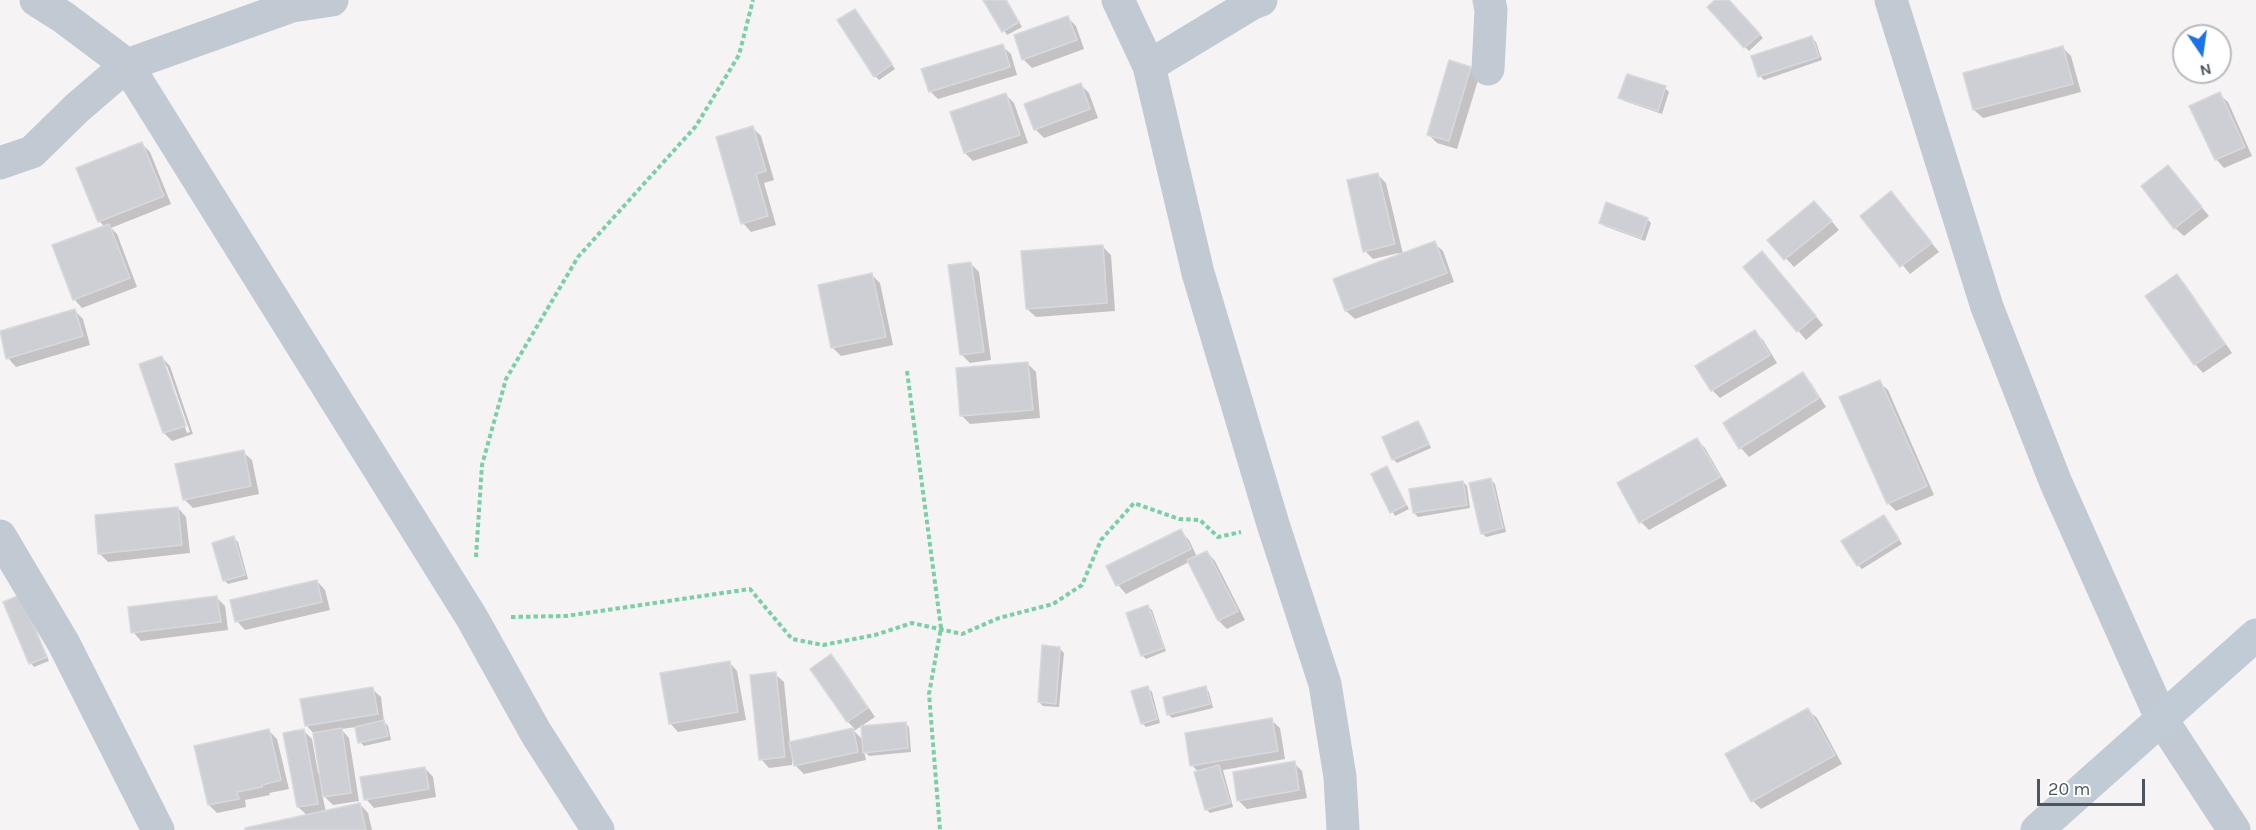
<!DOCTYPE html>
<html>
<head>
<meta charset="utf-8">
<style>
	body { margin:0 }
	#map { position:relative; width:2256px; height:830px; overflow:hidden; background:#f5f3f3; font-family:Karla,sans-serif }
	canvas { display:block }
	.north { position:absolute; left:2172px; top:24px; width:60px; height:60px; box-sizing:border-box; background:#fff; border:2px solid #b7bbc0; border-radius:50%; rotate:167deg; font-size:16px; font-weight:700; line-height:24px; text-align:center; color:#4a5661 }
	.north::after { content:''; display:block; margin:auto; width:21px; height:27px; background:#1a73e8; clip-path:polygon(50% 0,100% 100%,50% 72%,0 100%) }
	.scale { position:absolute; left:2037px; top:779px; width:108px; height:27px; box-sizing:border-box; border:3px solid #4a5661; border-top:0; padding-left:8px; font-size:18px; line-height:21px; white-space:nowrap; color:#4a5661; -webkit-text-stroke:4px #fff; paint-order:stroke }
</style>
</head>
<body>
<div id="map">
<canvas width="2256" height="830"></canvas>
<div class="north">N</div>
<div class="scale">20 m</div>
</div>
<script>
const ctx = document.querySelector('canvas').getContext('2d');
ctx.lineJoin = 'round';
function paint(path, color) { ctx.fillStyle = color; ctx.fill(path, 'evenodd'); }
const toPath = rows => new Path2D(rows.map(r => 'M' + r).join(''));
function trace(path, color, width, dash) { ctx.strokeStyle = color; ctx.lineWidth = width; ctx.lineCap = dash ? 'butt' : 'round'; ctx.setLineDash(dash || []); ctx.stroke(path); }
const shadow = toPath([
	[985,0,1007,0,1022,27,1007,35],
	[1717,0,1727,0,1763,38,1749,51,1709,7],
	[859,15,895,69,879,80,875,76],
	[1068,18,1076,26,1084,49,1032,68,1024,60,1016,36],
	[1812,38,1816,42,1822,60,1764,80,1760,76],
	[1002,46,1011,54,1017,75,938,99,930,91],
	[2063,48,2071,56,2081,92,1983,118,1974,110],
	[1450,62,1471,68,1479,77,1457,149,1437,143,1428,134],
	[1080,84,1089,93,1098,118,1044,138,1036,130,1026,105],
	[1665,88,1669,92,1662,114,1624,101,1620,98],
	[2219,94,2228,102,2252,156,2224,168,2216,159],
	[1006,95,1014,103,1028,143,973,161,965,153],
	[753,128,761,136,774,180,764,183,776,225,751,232,743,223],
	[142,144,150,152,171,204,111,228,117,234,137,287,82,308,74,299,105,227,99,221],
	[2168,167,2209,216,2184,236,2175,228],
	[1378,175,1386,183,1403,254,1434,243,1443,251,1454,282,1355,319,1346,311,1334,279,1400,255,1399,253,1373,259,1365,251],
	[1891,193,1939,252,1910,274,1862,216],
	[1823,211,1839,230,1794,267,1769,240],
	[1647,219,1651,223,1645,241,1604,226,1601,222],
	[1102,246,1111,255,1115,311,1036,317,1027,309],
	[1770,261,1823,325,1806,340,1745,267],
	[970,263,979,272,991,360,970,363,962,355],
	[871,274,880,283,893,345,841,356,832,347],
	[2177,276,2185,284,2232,353,2203,373,2195,364],
	[74,310,83,319,90,345,16,367,8,358,0,332],
	[1754,332,1763,340,1777,363,1720,398,1712,390],
	[162,358,170,366,193,434,172,441,164,433],
	[164,366,167,366,190,432,187,433],
	[1028,364,1036,372,1040,418,970,424,962,416],
	[1803,374,1811,383,1826,407,1749,457,1741,448,1725,424],
	[1879,382,1888,390,1934,495,1896,511,1888,503],
	[1418,423,1422,427,1431,448,1397,463,1393,459],
	[1697,440,1705,448,1727,486,1649,530,1641,522],
	[243,452,252,460,259,494,193,508,184,499],
	[1387,468,1409,509,1395,516,1373,475],
	[1491,480,1495,484,1506,532,1486,537,1482,533],
	[1463,482,1467,486,1470,508,1418,517,1414,513],
	[178,508,186,517,190,553,108,562,100,554],
	[1884,516,1902,544,1862,569,1858,565],
	[1180,531,1189,540,1197,557,1207,552,1215,561,1245,620,1227,629,1219,621,1189,562,1126,594,1118,585,1108,567],
	[234,538,238,542,248,579,228,584,224,580],
	[317,581,325,590,330,610,245,630,237,621],
	[217,598,225,606,228,630,141,641,133,632],
	[24,600,49,661,34,667,31,663],
	[1148,607,1152,610,1166,651,1146,659,1142,655],
	[1060,649,1064,653,1059,707,1043,706,1039,702],
	[831,656,839,664,875,717,854,731,864,741,905,723,909,727,911,752,869,756,864,751,866,760,804,774,795,765,794,757,792,758,792,765,769,768,761,759,775,674,784,682,790,743,855,729,848,722,812,669],
	[729,662,737,671,746,720,678,732,670,723],
	[1148,688,1152,692,1160,723,1146,727,1142,723],
	[1206,688,1209,692,1213,708,1172,718,1168,714],
	[372,689,381,697,384,722,388,726,391,740,364,746,360,742,356,727,341,729,349,738,359,801,333,805,322,794,326,812,360,804,368,813,372,830,246,830,308,816,298,807,303,730,312,739,318,773,321,773,315,735,306,725],
	[1808,710,1817,718,1842,764,1761,809,1753,801],
	[1271,720,1280,728,1285,759,1223,770,1233,807,1210,813,1206,809,1199,773,1192,765],
	[269,731,277,739,289,789,269,793,270,795,245,800,246,807,217,813,209,805],
	[1294,763,1302,771,1307,798,1247,809,1239,801],
	[425,768,433,777,436,797,374,808,366,799]
]);
const building = toPath([
	[983,0,1006,0,1019,22,1002,32,983,0],
	[1715,0,1729,0,1760,34,1744,48,1707,7,1715,0],
	[855,9,892,64,874,77,837,20,855,9],
	[1068,16,1077,40,1022,60,1014,35,1068,16],
	[1812,36,1819,57,1758,77,1751,56,1812,36],
	[1003,44,1010,67,929,92,921,69,1003,44],
	[2063,46,2073,84,1973,110,1963,73,2063,46],
	[1449,60,1471,67,1449,141,1427,135,1449,60],
	[1627,74,1666,86,1658,111,1618,98,1627,74],
	[1081,83,1090,109,1034,130,1024,104,1081,83],
	[2220,92,2245,147,2215,160,2189,106,2220,92],
	[1006,93,1020,135,964,153,950,112,1006,93],
	[753,126,766,171,756,174,768,216,741,224,716,137,753,126],
	[142,142,164,196,98,222,76,168,142,142],
	[2168,165,2202,207,2174,229,2141,186,2168,165],
	[1378,173,1395,244,1363,252,1347,180,1378,173],
	[1891,191,1932,243,1900,267,1860,216,1891,191],
	[1814,201,1832,221,1784,260,1767,240,1814,201],
	[1606,202,1648,218,1641,238,1599,223,1606,202],
	[109,224,130,278,73,300,52,245,109,224],
	[1435,241,1447,273,1345,311,1333,279,1435,241],
	[1103,245,1107,303,1026,309,1021,251,1103,245],
	[1762,251,1816,316,1797,332,1743,267,1762,251],
	[971,262,984,352,960,355,948,265,971,262],
	[872,273,886,337,831,348,818,285,872,273],
	[2177,274,2225,344,2194,365,2145,296,2177,274],
	[75,309,83,336,6,359,0,331,75,309],
	[1755,330,1770,355,1711,391,1695,366,1755,330],
	[162,356,186,426,163,433,139,364,162,356],
	[1028,362,1033,410,960,416,956,368,1028,362],
	[1803,372,1819,398,1739,449,1723,423,1803,372],
	[1880,380,1927,486,1887,504,1839,397,1880,380],
	[1418,421,1429,444,1392,460,1382,437,1418,421],
	[1697,438,1720,477,1639,523,1617,483,1697,438],
	[244,450,251,486,183,500,175,464,244,450],
	[1387,466,1406,505,1390,513,1371,474,1387,466],
	[1491,478,1503,528,1481,534,1469,483,1491,478],
	[1463,481,1467,505,1413,513,1409,489,1463,481],
	[178,507,182,545,98,554,95,515,178,507],
	[1884,515,1899,539,1857,566,1841,541,1884,515],
	[1181,529,1191,549,1116,586,1106,566,1181,529],
	[234,536,245,575,223,581,212,543,234,536],
	[1207,551,1238,611,1218,621,1187,560,1207,551],
	[317,580,322,602,235,622,230,600,317,580],
	[20,595,47,657,29,664,3,602,20,595],
	[217,596,221,622,131,633,128,607,217,596],
	[1148,605,1164,648,1141,656,1126,613,1148,605],
	[1042,645,1060,647,1056,704,1038,702,1042,645],
	[831,654,868,708,847,722,810,669,831,654],
	[730,661,738,712,669,724,660,673,730,661],
	[776,672,785,757,759,760,750,675,776,672],
	[1148,686,1157,719,1141,724,1131,691,1148,686],
	[1206,686,1210,704,1167,715,1163,697,1206,686],
	[373,687,378,714,305,726,300,699,373,687],
	[1808,708,1835,755,1751,802,1725,754,1808,708],
	[1272,718,1278,751,1190,766,1185,733,1272,718],
	[384,720,388,736,358,743,355,727,384,720],
	[906,722,908,748,863,753,861,726,906,722],
	[342,728,351,793,323,797,313,733,342,728],
	[853,728,858,752,794,766,789,742,853,728],
	[269,729,281,780,262,785,262,787,237,792,239,799,208,805,194,746,269,729],
	[304,729,318,804,297,807,283,733,304,729],
	[1295,761,1299,790,1237,801,1233,772,1295,761],
	[1219,765,1230,803,1205,810,1194,772,1219,765],
	[425,767,429,789,364,800,360,777,425,767],
	[360,803,366,830,245,830,245,828,360,803]
]);
const path = toPath([
	[907,371,941,628,929,694,940,830],
	[476,557,482,465,506,379,578,257,696,126,739,55,753,0],
	[511,617,566,616,750,589,792,639,823,645,875,635,912,623,962,634,999,618,1053,604,1082,585,1101,540,1134,503,1179,519,1200,520,1218,537,1241,532]
]);
const street = toPath([
	[36,0,63,17,127,65,472,618,536,733,598,830],
	[1118,0,1149,66,1198,273,1273,524,1325,684,1340,777,1343,830],
	[1891,0,1987,307,2056,483,2162,720,2234,830],
	[1149,66,1253,3,1261,0],
	[1488,69,1491,10,1489,0],
	[0,163,32,152,77,108,127,65,292,6,332,0],
	[0,536,64,644,158,830]
]);
const secondary = toPath([
	[2037,830,2256,635]
]);
paint(shadow, '#0003');
paint(building, '#cdcfd5');
trace(building, '#d7d9de', 1.5);
trace(path, '#7ad0a6', 4, [4.5, 3]);
trace(street, '#c1cad2', 33);
trace(secondary, '#c1cbd6', 33);
</script>
</body>
</html>
